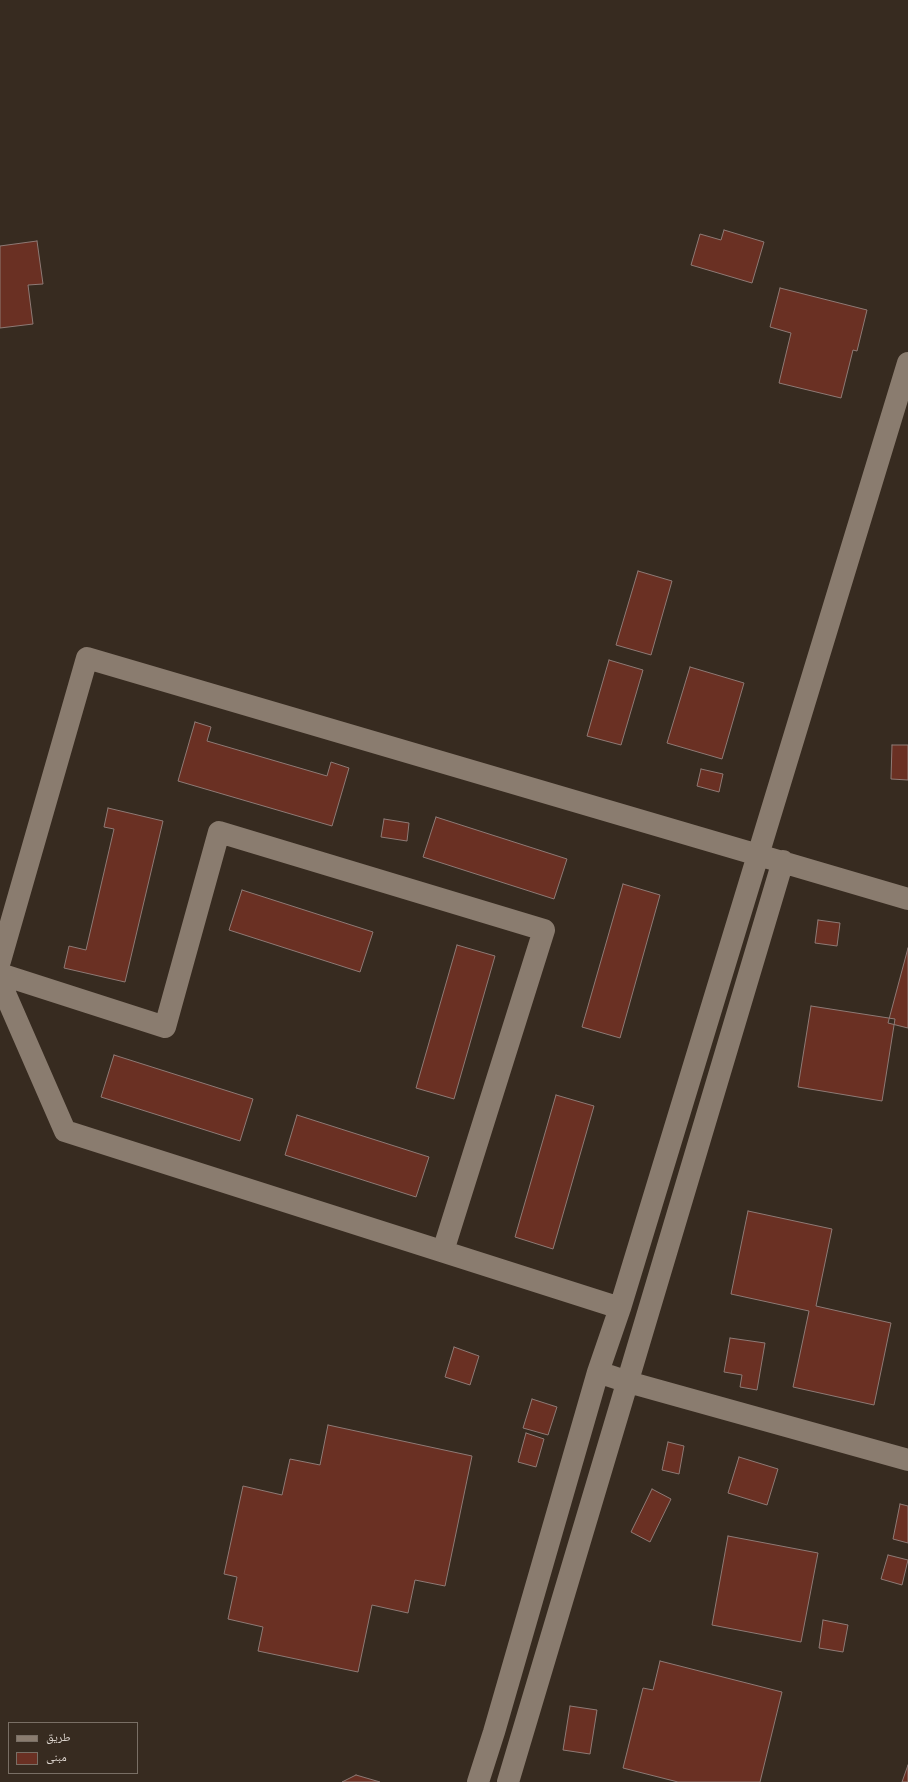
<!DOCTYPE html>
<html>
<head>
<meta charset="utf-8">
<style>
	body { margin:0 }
	#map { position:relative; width:908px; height:1782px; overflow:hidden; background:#372b20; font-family:"Fira Sans","Noto Naskh Arabic",sans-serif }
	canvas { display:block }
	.legend { position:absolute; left:8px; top:1722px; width:130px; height:52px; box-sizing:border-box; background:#372b20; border:1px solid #796f65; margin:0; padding:5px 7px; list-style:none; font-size:12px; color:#dcd4cd }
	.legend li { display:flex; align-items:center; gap:8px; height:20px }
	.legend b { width:20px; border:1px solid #796f65 }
</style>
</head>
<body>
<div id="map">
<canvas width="908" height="1782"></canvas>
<ul class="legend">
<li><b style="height:5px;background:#8a7c6f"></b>طريق</li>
<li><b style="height:11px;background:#6a3023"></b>مبنى</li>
</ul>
</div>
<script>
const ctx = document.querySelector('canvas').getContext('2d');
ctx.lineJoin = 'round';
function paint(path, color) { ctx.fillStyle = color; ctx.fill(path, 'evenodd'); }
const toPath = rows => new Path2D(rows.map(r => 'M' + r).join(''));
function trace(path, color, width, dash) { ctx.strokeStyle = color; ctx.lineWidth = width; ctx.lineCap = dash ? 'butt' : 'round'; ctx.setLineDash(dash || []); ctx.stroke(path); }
const building = toPath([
	[724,230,764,242,752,283,691,265,700,234,721,240,724,230],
	[37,241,43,284,28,285,33,324,0,328,0,246,37,241],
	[780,288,867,310,857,351,853,350,841,398,779,383,791,333,770,327,780,288],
	[638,571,672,581,651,655,616,645,638,571],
	[609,660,643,670,621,745,587,736,609,660],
	[690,667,744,683,722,759,667,743,690,667],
	[195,722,211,727,207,741,327,776,331,762,349,768,332,826,178,781,195,722],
	[892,745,908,745,908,780,891,779,892,745],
	[701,769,723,774,719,792,697,786,701,769],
	[108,808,163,821,125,982,64,968,69,946,86,950,114,829,104,827,108,808],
	[436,817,567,859,554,899,423,857,436,817],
	[384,819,409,823,407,841,381,837,384,819],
	[623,884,660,895,620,1038,582,1027,623,884],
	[242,890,373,932,360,972,229,930,242,890],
	[818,920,840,923,837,946,815,943,818,920],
	[457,945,495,956,454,1099,416,1088,457,945],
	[908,948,908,1028,888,1023,908,948],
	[811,1006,895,1019,882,1101,798,1087,811,1006],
	[114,1055,253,1099,240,1141,101,1097,114,1055],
	[556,1095,594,1106,553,1249,515,1237,556,1095],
	[297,1115,429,1157,416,1197,285,1155,297,1115],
	[748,1211,832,1229,816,1306,891,1323,874,1405,793,1387,809,1311,731,1294,748,1211],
	[730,1338,765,1343,757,1390,740,1387,742,1375,724,1372,730,1338],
	[454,1347,479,1356,470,1385,445,1377,454,1347],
	[532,1399,557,1407,548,1435,523,1428,532,1399],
	[328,1425,472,1456,445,1586,415,1580,408,1613,372,1605,358,1672,258,1651,263,1627,228,1619,237,1577,224,1574,243,1486,282,1495,290,1459,320,1465,328,1425],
	[526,1433,544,1439,536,1467,518,1462,526,1433],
	[668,1442,684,1446,679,1474,662,1470,668,1442],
	[739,1457,778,1469,767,1505,728,1493,739,1457],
	[652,1489,671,1499,650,1542,631,1532,652,1489],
	[900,1504,908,1506,908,1543,893,1539,900,1504],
	[728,1536,818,1553,801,1642,712,1625,728,1536],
	[888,1555,908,1560,902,1585,881,1579,888,1555],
	[823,1620,848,1625,843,1652,819,1648,823,1620],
	[660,1661,782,1692,760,1782,678,1782,623,1768,643,1688,653,1690,660,1661],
	[570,1706,597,1710,590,1754,563,1750,570,1706],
	[908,1765,908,1782,902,1782,908,1765],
	[356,1775,380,1782,342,1782,356,1775]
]);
const minor = toPath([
	[0,961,87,658,908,899],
	[0,974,165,1027,219,832,544,930,443,1251],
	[0,982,65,1131,620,1308],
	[598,1372,628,1382,908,1460],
	[478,1782,494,1732,598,1372,620,1308,908,363],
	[508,1782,783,861]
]);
paint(building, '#6a3023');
trace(building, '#8e7a75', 1);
trace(minor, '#8a7c6f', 22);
</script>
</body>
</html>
